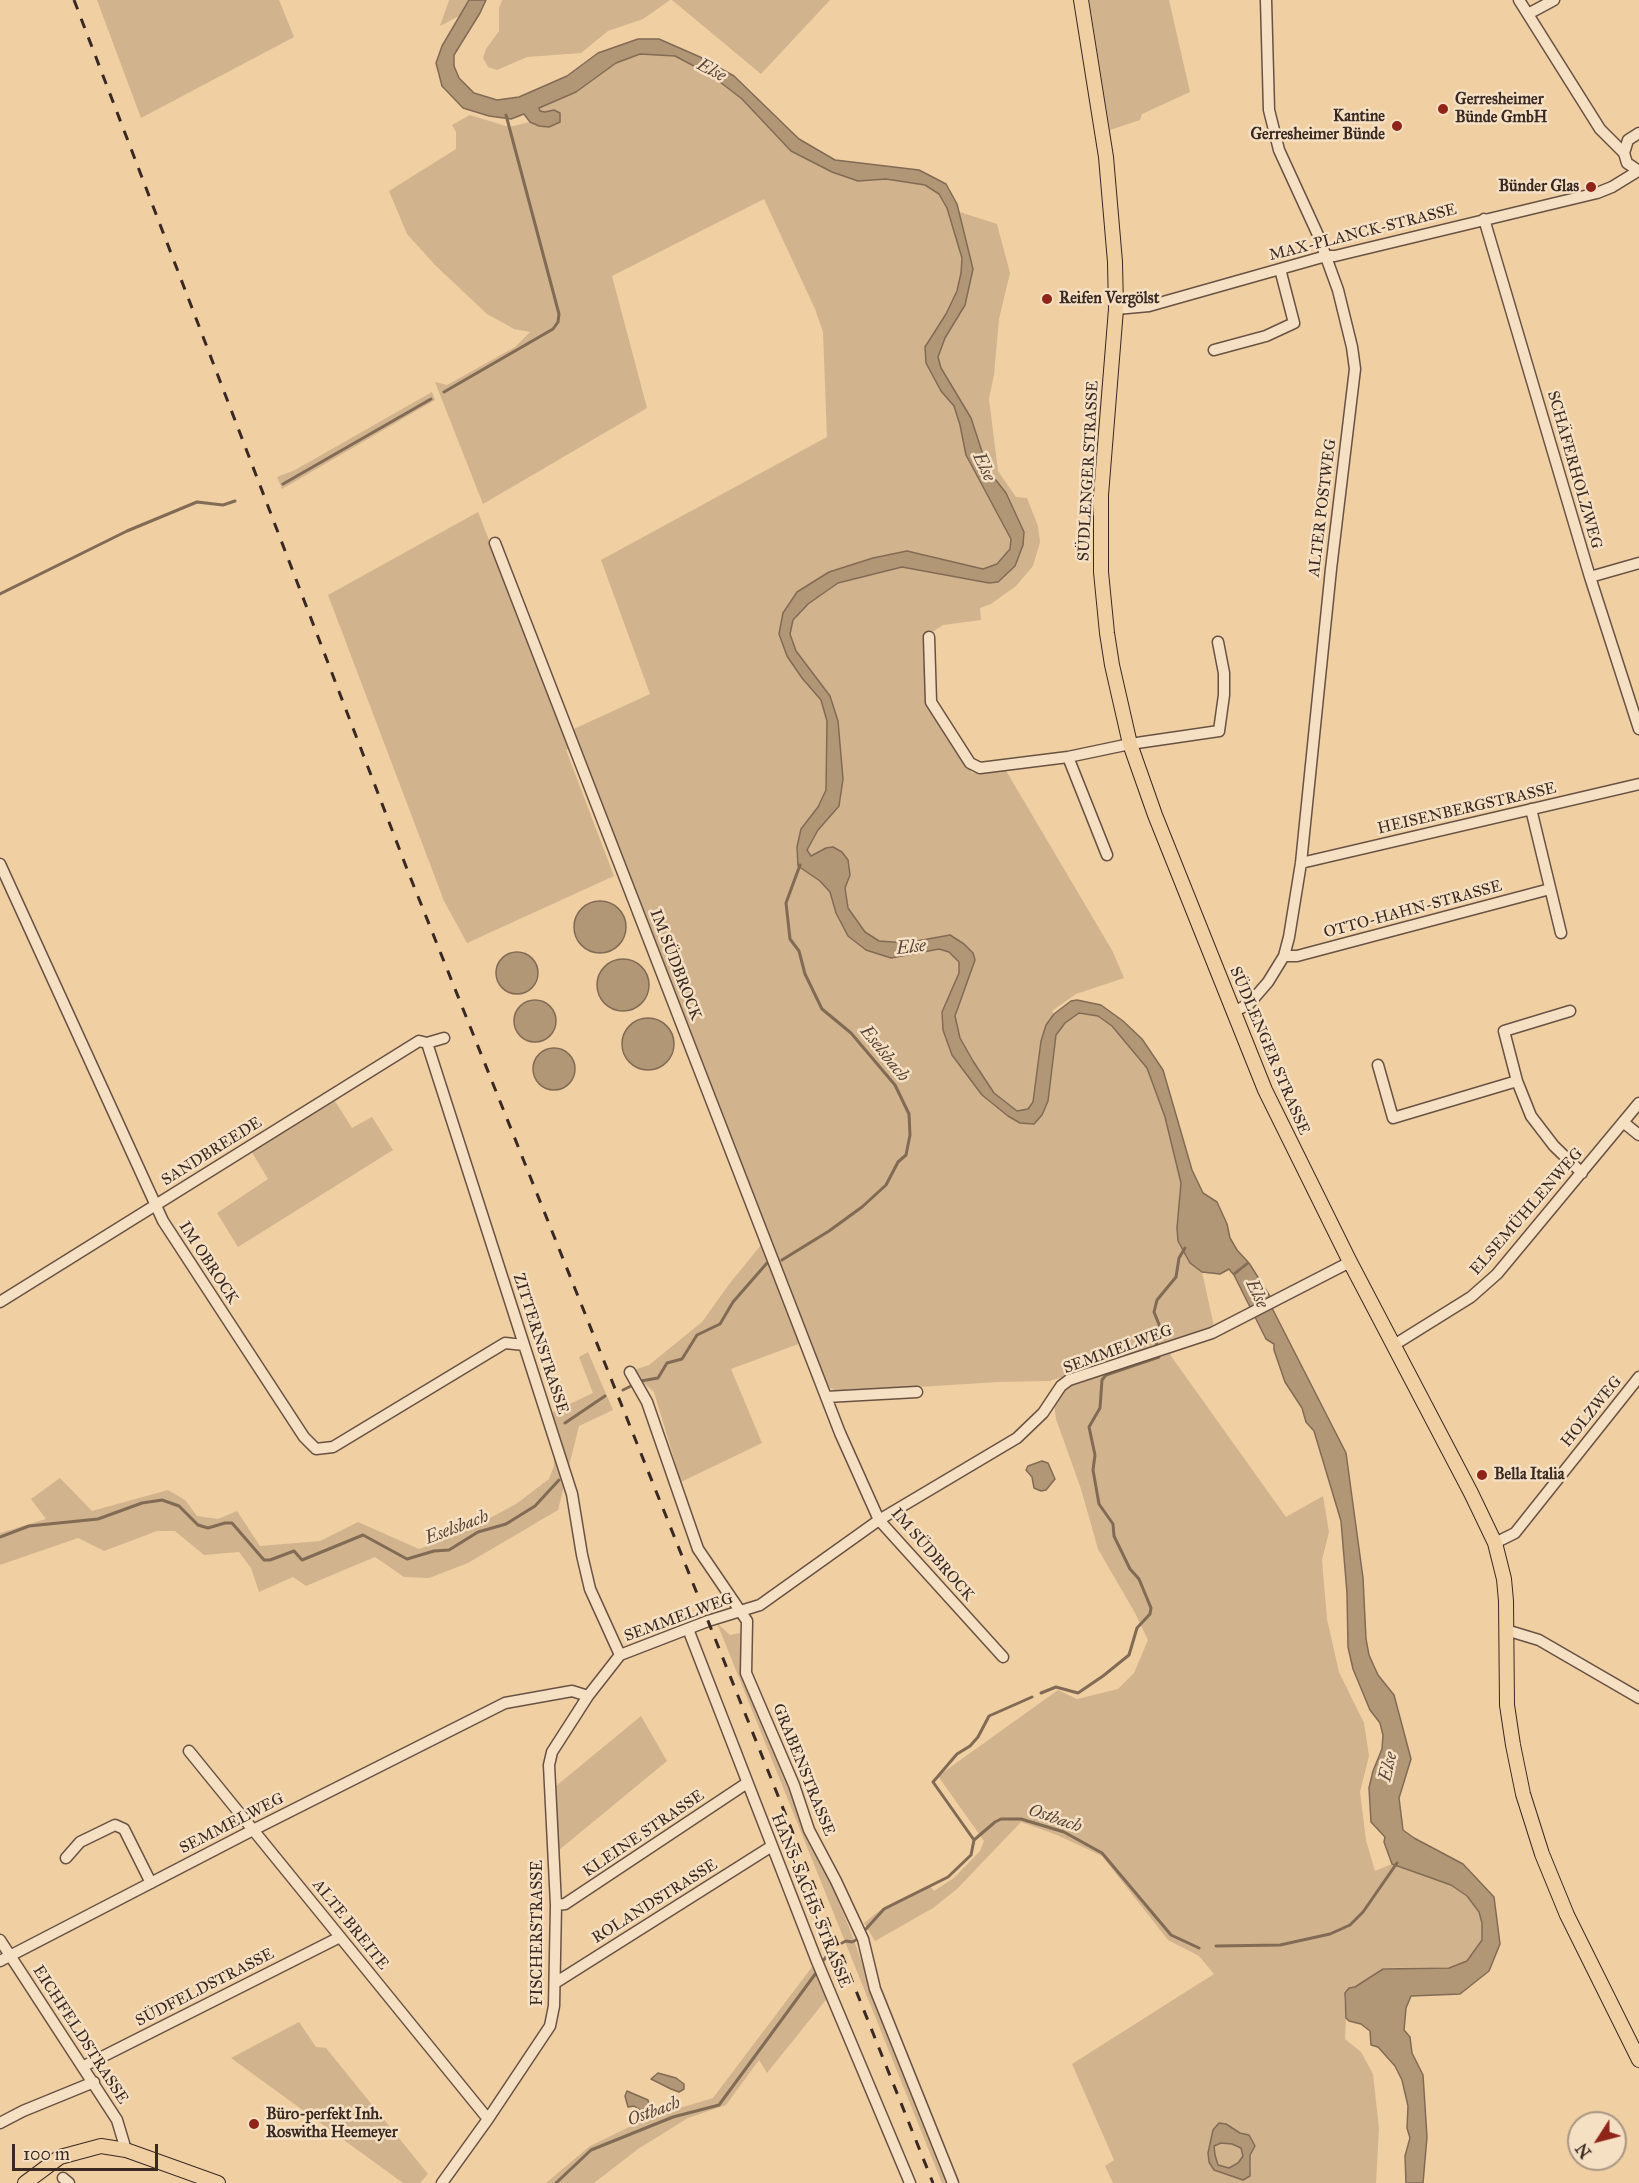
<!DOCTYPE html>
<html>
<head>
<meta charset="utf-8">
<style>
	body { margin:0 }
	#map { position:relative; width:1639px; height:2183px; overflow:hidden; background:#f0cfa3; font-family:"IM FELL Great Primer",serif }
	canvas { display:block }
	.north { position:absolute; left:1567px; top:2111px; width:60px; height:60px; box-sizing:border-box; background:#f5e0c3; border:2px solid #aa9783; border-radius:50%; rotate:234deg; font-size:16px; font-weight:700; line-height:24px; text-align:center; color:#3a2923 }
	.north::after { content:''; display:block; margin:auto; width:21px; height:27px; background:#8f2418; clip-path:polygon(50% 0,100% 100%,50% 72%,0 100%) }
	.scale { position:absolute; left:12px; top:2144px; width:146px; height:27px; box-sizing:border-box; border:3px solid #3a2923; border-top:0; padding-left:8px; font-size:18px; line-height:21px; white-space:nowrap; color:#3a2923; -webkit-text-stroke:4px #f5e0c3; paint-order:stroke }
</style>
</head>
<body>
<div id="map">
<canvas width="1639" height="2183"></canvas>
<div class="north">N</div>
<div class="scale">100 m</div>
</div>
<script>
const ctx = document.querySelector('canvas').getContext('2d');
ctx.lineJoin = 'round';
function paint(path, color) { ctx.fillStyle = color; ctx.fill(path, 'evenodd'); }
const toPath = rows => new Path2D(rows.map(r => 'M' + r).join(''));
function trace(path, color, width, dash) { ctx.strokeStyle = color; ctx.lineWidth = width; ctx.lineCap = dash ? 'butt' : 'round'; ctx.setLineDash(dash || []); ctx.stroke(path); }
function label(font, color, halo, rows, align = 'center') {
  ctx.font = font + ' "IM FELL Great Primer",serif'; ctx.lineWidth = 5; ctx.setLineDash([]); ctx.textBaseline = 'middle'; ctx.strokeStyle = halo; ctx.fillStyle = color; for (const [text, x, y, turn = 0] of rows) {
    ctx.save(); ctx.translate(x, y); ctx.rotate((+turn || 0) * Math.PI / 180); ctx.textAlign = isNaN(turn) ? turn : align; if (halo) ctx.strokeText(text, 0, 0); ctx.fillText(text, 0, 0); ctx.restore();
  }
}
const green = toPath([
	[97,0,279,0,294,37,141,118],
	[449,0,469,0,461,15,440,26],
	[502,0,670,0,643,19,608,31,581,53,527,57,497,70,488,67,483,58,486,49,499,31,499,8],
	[672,0,830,0,761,74],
	[1089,0,1169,0,1190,92,1142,114,1140,120,1110,130],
	[640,54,675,56,711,75,742,99,791,151,858,180,886,179,925,185,939,194,947,208,997,224,1010,273,999,319,994,375,989,399,998,471,1016,497,1027,498,1038,526,1040,542,1033,566,1016,586,991,604,980,608,981,620,943,625,923,638,925,704,972,773,1005,769,1113,952,1124,978,1076,994,1052,1011,1054,1015,1078,1013,1098,1016,1112,1026,1147,1068,1165,1118,1181,1183,1177,1228,1190,1263,1202,1272,1214,1326,1050,1381,998,1382,839,1392,826,1386,579,743,566,750,614,876,467,943,444,901,328,595,478,512,565,733,650,694,601,560,827,437,823,332,815,309,764,199,612,276,647,408,483,504,435,382,447,385,515,347,530,332,514,329,487,314,435,265,407,234,389,191,456,149,456,132,452,125,470,115,509,127,530,122,539,126,554,110,545,113,540,111,538,108,576,92,616,63],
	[432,392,435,400,282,489,277,477,295,470],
	[333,1098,352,1128,372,1117,393,1150,238,1247,217,1213,268,1179,250,1149],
	[761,1245,801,1343,731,1369,762,1443,681,1482,654,1392,644,1383,634,1370,649,1365,702,1322,730,1283],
	[1170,1351,1171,1356,1286,1517,1323,1496,1329,1532,1322,1560,1327,1619,1339,1672,1364,1723,1369,1756,1360,1792,1366,1840,1375,1871,1392,1864,1451,1885,1467,1897,1478,1912,1482,1923,1482,1939,1467,1961,1449,1967,1383,1968,1355,1987,1349,1988,1344,1998,1346,2018,1345,2039,1361,2052,1373,2074,1379,2128,1376,2183,1113,2183,1105,2166,1114,2160,1072,2064,1214,1974,1199,1956,1168,1940,1102,1856,1057,1835,1021,1822,957,1889,933,1908,875,1941,864,1923,884,1907,929,1885,934,1891,954,1878,980,1851,984,1841,938,1776,1058,1690,1077,1699,1118,1689,1134,1673,1148,1640,1135,1613,1098,1549,1081,1489,1056,1419,1054,1403,1062,1391,1074,1382],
	[1225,2124,1233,2130,1249,2135,1251,2167,1243,2180,1214,2170,1213,2130],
	[588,1352,613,1410,579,1426,558,1510,468,1563,429,1578,404,1577,375,1557,306,1586,293,1577,259,1592,251,1568,239,1552,204,1555,175,1531,157,1531,104,1551,78,1538,0,1565,0,1533,46,1519,31,1499,60,1478,92,1511,168,1490,185,1500,197,1516,218,1519,237,1511,260,1546,320,1541,358,1522,419,1549,460,1534,516,1504,549,1479,554,1466,553,1412,593,1393,579,1357],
	[717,1623,730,1635,740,1633,741,1667,851,1932,884,2025,948,2183,942,2183],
	[641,1716,667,1761,559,1850,556,1786],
	[815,1963,829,1996,767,2073,759,2060,726,2105,688,2118,638,2149,594,2183,546,2183,590,2146,650,2117,713,2098],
	[299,2022,316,2047,326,2048,428,2174,420,2183,403,2183,231,2058],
	[1221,2143,1232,2144,1241,2148,1243,2156,1238,2163,1229,2168,1218,2165,1215,2155,1214,2146]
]);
const water = toPath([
	[469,0,486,0,480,13,454,55,454,66,459,78,474,93,497,100,519,97,567,76,598,53,638,39,659,39,700,57,734,76,799,139,835,160,919,170,946,184,957,204,973,269,965,305,945,338,938,357,941,368,971,418,988,470,1006,493,1024,532,1023,545,1015,566,998,582,989,583,902,567,838,583,808,604,793,620,790,634,796,651,830,696,838,721,843,779,839,806,818,830,807,850,811,856,826,848,833,847,842,852,848,860,850,875,845,888,848,908,865,932,879,941,906,943,950,935,964,944,973,953,975,960,955,1016,960,1038,973,1061,994,1093,1017,1111,1028,1109,1033,1102,1041,1041,1046,1025,1054,1014,1071,1001,1077,1000,1101,1005,1123,1021,1142,1039,1163,1070,1192,1170,1203,1193,1217,1202,1227,1224,1230,1238,1237,1250,1248,1262,1233,1274,1229,1269,1220,1274,1202,1272,1190,1263,1178,1241,1177,1228,1181,1183,1165,1117,1147,1068,1112,1026,1098,1016,1079,1013,1065,1023,1056,1035,1048,1101,1042,1115,1034,1124,1020,1123,1008,1116,982,1095,952,1055,943,1030,942,1012,959,973,959,962,949,952,939,949,891,958,866,950,848,936,836,913,830,892,820,881,798,866,797,847,801,829,818,807,826,790,827,721,821,700,802,678,787,656,779,634,783,613,797,592,829,572,873,558,907,551,983,569,997,564,1010,549,1011,539,966,455,960,425,954,406,941,391,926,363,925,347,946,314,957,291,961,273,962,258,947,208,939,194,925,185,886,179,858,181,832,172,791,151,742,99,711,75,675,56,640,54,616,63,576,92,539,108,540,111,545,112,554,110,560,113,560,122,549,127,539,126,530,122,524,114,511,119,489,116,463,108,442,86,436,63,442,46,469,0],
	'574 927a26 26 0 1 1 52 0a26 26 0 1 1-52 0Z',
	'496 973a21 21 0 1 1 42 0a21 21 0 1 1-42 0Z',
	'597 985a26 26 0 1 1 52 0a26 26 0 1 1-52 0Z',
	'514 1021a21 21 0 1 1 42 0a21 21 0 1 1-42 0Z',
	'622 1044a26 26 0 1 1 52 0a26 26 0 1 1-52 0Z',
	'533 1069a21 21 0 1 1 42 0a21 21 0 1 1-42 0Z',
	[1249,1263,1271,1298,1272,1308,1346,1453,1363,1578,1366,1639,1369,1655,1378,1675,1394,1695,1411,1759,1399,1798,1403,1830,1414,1838,1463,1864,1494,1897,1500,1944,1489,1971,1460,1994,1411,1996,1406,2008,1404,2030,1410,2037,1412,2053,1423,2075,1427,2137,1423,2183,1406,2183,1405,2156,1410,2138,1407,2128,1408,2106,1402,2080,1395,2066,1378,2047,1371,2045,1370,2031,1361,2024,1349,2021,1346,2018,1345,1993,1349,1988,1355,1987,1383,1969,1449,1968,1467,1961,1482,1940,1482,1923,1479,1912,1467,1896,1451,1885,1392,1864,1384,1842,1385,1837,1371,1822,1369,1788,1373,1771,1382,1749,1383,1735,1380,1723,1370,1710,1353,1669,1348,1647,1347,1593,1341,1521,1314,1431,1306,1422,1302,1408,1285,1382,1274,1350,1274,1344,1266,1339,1234,1275,1249,1263],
	[1042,1461,1048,1463,1055,1479,1046,1490,1041,1491,1034,1488,1032,1477,1026,1470,1028,1466,1042,1461],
	[658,2073,676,2078,684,2084,684,2089,679,2092,671,2089,651,2079,658,2073],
	[627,2091,648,2100,651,2113,643,2112,634,2106,628,2107,625,2096,627,2091],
	[1219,2123,1226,2124,1240,2133,1249,2135,1255,2146,1250,2155,1250,2176,1243,2180,1214,2170,1209,2162,1208,2153,1213,2130,1219,2123],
	[1221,2143,1232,2144,1241,2148,1243,2156,1238,2163,1229,2168,1218,2165,1215,2155,1214,2146,1221,2143]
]);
const stream = toPath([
	[444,392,553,329,558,322,559,314,506,115],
	[283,484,431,399],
	[0,594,127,531,197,502,223,505,235,501],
	[782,1260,829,1231,862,1207,886,1185,898,1162,906,1155,910,1135,909,1114,895,1085,851,1033,822,1009,805,974,799,951,790,939,786,903,800,865],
	[1156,1346,1160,1327,1154,1312,1157,1300,1176,1277,1179,1258,1185,1248],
	[641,1381,658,1378,667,1363,682,1359,697,1335,720,1324,733,1302,767,1263],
	[623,1390,633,1385],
	[565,1423,605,1396],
	[0,1537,29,1526,98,1519,142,1503,162,1500,179,1506,198,1525,208,1528,225,1523,232,1523,264,1560,270,1560,294,1551,302,1560,363,1535,407,1559,434,1551,449,1550,478,1532,506,1524,535,1506,559,1480],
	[1041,1693,1056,1687,1078,1693,1103,1676,1129,1655,1137,1628,1150,1614,1151,1608,1139,1579,1130,1569,1114,1536,1113,1524,1099,1504,1093,1470,1095,1455,1089,1427,1100,1408,1102,1380,1106,1375,1159,1357],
	[974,1840,933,1782,957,1754,970,1746,978,1737,989,1716,1032,1697],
	[866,1929,884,1909,948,1877,971,1855,974,1840,995,1822,1001,1819,1021,1819,1064,1832,1102,1853,1171,1935,1199,1948],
	[842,1943,846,1941,852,1942,856,1940],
	[1216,1946,1280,1945,1330,1934,1350,1925,1363,1912,1397,1863],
	[823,1961,830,1951],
	[556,2183,591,2150,673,2117,719,2105,816,1973]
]);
const minor = toPath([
	[1519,0,1600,129,1624,153],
	[1528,14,1554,0],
	[1639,133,1628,140,1624,153,1627,163,1639,171],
	[1484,219,1590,577,1639,729],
	[1116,309,1149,306,1326,256,1335,256,1597,193,1612,187,1638,171],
	[1214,350,1266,336,1294,323,1280,269],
	[495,543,840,1433,879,1520,1003,1657],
	[1590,577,1639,563],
	[929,637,931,702,970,763,980,768,1068,757,1130,744,1219,731,1224,695,1224,673,1218,642],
	[1068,757,1107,855],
	[1531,809,1561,933],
	[1301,863,1639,784],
	[0,864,163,1221,304,1437,316,1449,333,1447,505,1343,524,1345],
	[1284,956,1297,956,1550,889],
	[1570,1011,1504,1031,1517,1081,1531,1116,1554,1146,1582,1173],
	[1233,1012,1249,1004,1268,982,1284,956,1289,937,1301,863,1331,569,1355,369,1352,347,1338,290,1318,235,1279,150,1269,110,1266,0],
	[427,1043,572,1494,582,1555,590,1589,620,1655],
	[1378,1065,1393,1118,1517,1081],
	[1623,1122,1639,1135],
	[0,1302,419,1041,427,1043,444,1038],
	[1394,1345,1471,1297,1497,1274,1639,1103],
	[630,1372,647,1402,698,1549,747,1621,746,1673,794,1785,809,1830,836,1881,863,1939,875,1989,953,2183],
	[826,1397,917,1392],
	[1495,1543,1515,1533,1639,1377],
	[688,1629,816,1959,910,2183],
	[1506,1630,1539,1640,1639,1698],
	[189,1751,488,2119],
	[66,1858,80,1842,115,1825,124,1829,151,1883],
	[556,1905,565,1904,747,1783],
	[0,1940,117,2120,126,2150],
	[0,1961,253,1830,505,1703,572,1691,588,1696],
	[555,1983,772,1846],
	[84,2066,340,1937],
	[0,2123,23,2111,94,2082],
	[63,2178,69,2183],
	[442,2183,488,2119,550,2026,554,2006,556,1905,549,1765,552,1752,588,1696,620,1655,708,1621,760,1605,879,1520,1017,1438,1043,1413,1061,1386,1069,1380,1212,1333,1350,1262]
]);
const major = toPath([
	[1081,0,1106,157,1115,262,1116,309,1101,495,1101,572,1107,633,1112,665,1130,744,1155,815,1265,1090,1350,1262,1471,1493,1495,1543,1504,1579,1506,1601,1507,1705,1513,1745,1523,1794,1542,1854,1567,1915,1639,2060],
	[25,2183,60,2157,101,2146,126,2150,218,2183]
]);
const rail = toPath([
	[74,0,407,869,933,2183]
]);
const markers = [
	[1443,109,6,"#8f2418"],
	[1397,126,6,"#8f2418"],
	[1591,187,6,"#8f2418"],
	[1047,299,6,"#8f2418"],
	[1482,1475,6,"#8f2418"],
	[254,2124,6,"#8f2418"]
];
const poiNames = [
	["Gerresheimer",1455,100],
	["Bünde GmbH",1455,118],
	["Kantine",1385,117,"right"],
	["Gerresheimer Bünde",1385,135,"right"],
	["Bünder Glas",1579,187,"right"],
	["Reifen Vergölst",1059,299],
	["Bella Italia",1494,1475],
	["Büro-perfekt Inh.",266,2115],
	["Roswitha Heemeyer",266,2133]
];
const streetNames = [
	["MAX-PLANCK-STRASSE",1363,233,-14],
	["SCHÄFERHOLZWEG",1574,470,74],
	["SÜDLENGER STRASSE",1089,471,-87],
	["ALTER POSTWEG",1323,508,-83],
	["HEISENBERGSTRASSE",1467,809,-13],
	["OTTO-HAHN-STRASSE",1413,910,-15],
	["IM SÜDBROCK",675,965,69],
	["SÜDLENGER STRASSE",1269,1051,67],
	["SANDBREEDE",212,1152,-32],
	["ELSEMÜHLENWEG",1527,1212,-49],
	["IM OBROCK",208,1263,57],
	["ZITTERNSTRASSE",540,1344,72],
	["SEMMELWEG",1118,1350,-20],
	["HOLZWEG",1592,1412,-51],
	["IM SÜDBROCK",932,1555,49],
	["SEMMELWEG",679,1618,-20],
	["GRABENSTRASSE",803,1770,68],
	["SEMMELWEG",232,1824,-27],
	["KLEINE STRASSE",644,1834,-34],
	["HANS-SACHS-STRASSE",810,1901,68],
	["ROLANDSTRASSE",655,1902,-32],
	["ALTE BREITE",350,1925,51],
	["FISCHERSTRASSE",538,1933,-90],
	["SÜDFELDSTRASSE",205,1988,-27],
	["EICHFELDSTRASSE",80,2035,57]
];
const waterNames = [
	["Else",711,71,28],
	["Else",983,467,65],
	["Else",911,948,-6],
	["Eselsbach",884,1054,51],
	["Else",1256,1294,65],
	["Eselsbach",457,1528,-21],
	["Else",1389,1767,-77],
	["Ostbach",1055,1819,19],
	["Ostbach",654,2112,-20]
];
paint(green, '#d1b38d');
paint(water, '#b29777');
trace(water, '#826b55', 1.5);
trace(stream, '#826b55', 3);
trace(minor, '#685243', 13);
trace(major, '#3a2923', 16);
trace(minor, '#f5e0c3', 10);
trace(major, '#f0cfa3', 14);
trace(rail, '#3a2923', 3, [10, 10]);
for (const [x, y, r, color] of markers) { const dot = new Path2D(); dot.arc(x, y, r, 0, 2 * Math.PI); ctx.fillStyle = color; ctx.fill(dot); trace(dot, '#f5e0c3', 2); }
label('bold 16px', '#3a2923', '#f5e0c3', poiNames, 'left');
label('16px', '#3a2923', '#f5e0c3', streetNames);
label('italic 18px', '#584438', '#f5e0c3', waterNames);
</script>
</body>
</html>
